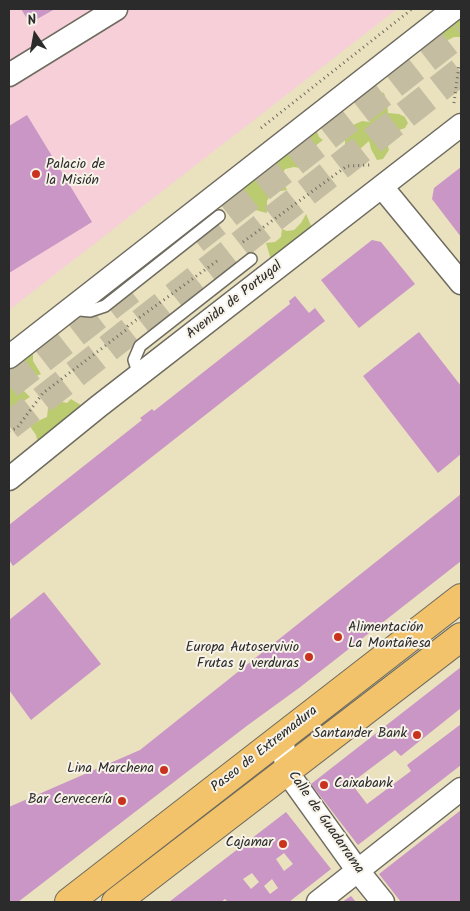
<!DOCTYPE html>
<html>
<head>
<meta charset="utf-8">
<style>
	body { margin:0 }
	#map { position:relative; width:470px; height:911px; overflow:hidden; background:#eae1bf; font-family:Kalam,sans-serif }
	canvas { display:block }
	.frame { position:absolute; inset:0; border:10px solid #2b2b2b; pointer-events:none }
	.north { position:absolute; left:10px; top:10px; width:50px; height:50px; -webkit-text-stroke:4px #f7f3e8; paint-order:stroke; rotate:348deg; font-size:14px; font-weight:700; line-height:20px; text-align:center; color:#2b2b2b }
	.north::after { content:''; display:block; margin:auto; width:18px; height:22px; background:#2b2b2b; clip-path:polygon(50% 0,100% 100%,50% 72%,0 100%) }
</style>
</head>
<body>
<div id="map">
<canvas width="470" height="911"></canvas>
<div class="frame"></div>
<div class="north">N</div>
</div>
<script>
const ctx = document.querySelector('canvas').getContext('2d');
ctx.lineJoin = 'round';
function paint(path, color) { ctx.fillStyle = color; ctx.fill(path, 'evenodd'); }
const toPath = rows => new Path2D(rows.map(r => 'M' + r).join(''));
function trace(path, color, width, dash) { ctx.strokeStyle = color; ctx.lineWidth = width; ctx.lineCap = dash ? 'butt' : 'round'; ctx.setLineDash(dash || []); ctx.stroke(path); }
function label(font, color, halo, rows, align = 'center') {
  ctx.font = font + ' Kalam,sans-serif'; ctx.lineWidth = 4; ctx.setLineDash([]); ctx.textBaseline = 'middle'; ctx.strokeStyle = halo; ctx.fillStyle = color; for (const [text, x, y, turn = 0] of rows) {
    ctx.save(); ctx.translate(x, y); ctx.rotate((+turn || 0) * Math.PI / 180); ctx.textAlign = isNaN(turn) ? turn : align; if (halo) ctx.strokeText(text, 0, 0); ctx.fillText(text, 0, 0); ctx.restore();
  }
}
const built = toPath([
	[9,9,397,9,9,310]
]);
const green = toPath([
	[461,16,461,37,454,37,444,42,434,53,433,58,418,49],
	[380,92,384,93,387,102,388,113,399,114,405,117,408,123,405,128,394,132,384,131,389,150,383,159,377,160,371,149,369,141,360,149,350,150,345,145,345,139,347,132,353,125,362,121,370,122,370,105,374,97],
	[316,129,319,137,323,140,310,150,306,158,306,169,294,167,285,169,281,177,287,190,275,192,270,196,267,201,267,213,255,210,251,211,248,217,246,213,232,204,224,201],
	[306,214,312,228,271,260,266,243,275,242,281,237,282,229,287,231,294,230,301,223],
	[33,352,33,361,41,374,30,379,25,384,24,391,30,397,22,402,14,410,14,417,9,415,9,370],
	[49,399,67,403,71,399,84,407,38,443,36,435,29,425,47,417]
]);
const building = toPath([
	[21,9,55,9,30,23],
	[27,115,92,222,9,273,9,126],
	[461,167,461,237,432,199,434,188],
	[372,240,381,242,415,284,359,328,321,280],
	[295,296,309,313,315,308,325,321,13,566,9,560,9,525,142,420,140,418,152,409,154,411,290,304,289,301],
	[419,332,461,386,461,454,438,473,363,376],
	[461,494,461,561,299,688,248,725,18,902,9,902,9,807,140,750],
	[44,592,101,664,31,720,9,690,9,620],
	[461,667,461,708,401,756,395,750,351,783,367,804,411,771,407,765,461,724,461,765,358,845,311,784],
	[461,810,461,902,401,902,379,874],
	[286,812,331,869,289,902,228,902,225,899,221,902,169,902],
	[284,853,293,864,284,871,276,859],
	[252,873,259,882,251,889,243,879],
	[272,879,278,888,270,894,264,886],
	[351,896,356,902,342,902]
]);
const motorwayTunnel = toPath([
	[195,240,461,32],
	[9,385,131,290],
	[9,426,461,71]
]);
const path = toPath([
	[454,103,459,65,461,64],
	[261,128,412,9],
	[243,242,347,166,371,165],
	[9,431,17,428,43,393,126,330,128,326,217,261]
]);
const service = toPath([
	[76,305,80,310,90,311,105,306,219,216],
	[139,375,134,360,140,346,251,259]
]);
const minor = toPath([
	[9,75,116,9],
	[382,187,461,283],
	[9,357,454,9],
	[9,479,99,406,461,125],
	[282,737,287,772,358,871,383,902],
	[318,902,461,789]
]);
const primary = toPath([
	[69,902,461,598],
	[116,902,461,637]
]);
const markers = [
	[36,174,5,"#c8321e"],
	[338,637,5,"#c8321e"],
	[309,657,5,"#c8321e"],
	[417,735,5,"#c8321e"],
	[164,770,5,"#c8321e"],
	[324,785,5,"#c8321e"],
	[122,801,5,"#c8321e"],
	[283,844,5,"#c8321e"]
];
const poiNames = [
	["Palacio de",46,166,"left"],
	["la Misión",46,182,"left"],
	["Alimentación",348,629,"left"],
	["La Montañesa",348,645,"left"],
	["Europa Autoservivio",299,649],
	["Frutas y verduras",299,665],
	["Santander Bank",407,735],
	["Lina Marchena",154,770],
	["Caixabank",334,785,"left"],
	["Bar Cervecería",112,801],
	["Cajamar",273,844]
];
const streetNames = [
	["Avenida de Portugal",235,301,-38],
	["Paseo de Extremadura",265,750,-38],
	["Calle de Guadarrama",325,823,55]
];
paint(built, '#f6cfd8');
paint(green, '#bacc6f');
paint(building, '#c996c5');
trace(motorwayTunnel, '#c4bda1', 28, [28, 14]);
trace(service, '#6e6b5f', 14);
trace(minor, '#6e6b5f', 25);
trace(primary, '#6e6b5f', 30);
trace(path, '#6e6b5f', 3, [1, 4]);
trace(service, '#fff', 11);
trace(minor, '#fff', 22);
trace(primary, '#f2c36a', 28);
for (const [x, y, r, color] of markers) { const dot = new Path2D(); dot.arc(x, y, r, 0, 2 * Math.PI); ctx.fillStyle = color; ctx.fill(dot); trace(dot, '#f7f3e8', 2); }
label('14px', '#2b2b2b', '#f7f3e8', poiNames, 'right');
label('14px', '#2b2b2b', '#f7f3e8', streetNames);
</script>
</body>
</html>
